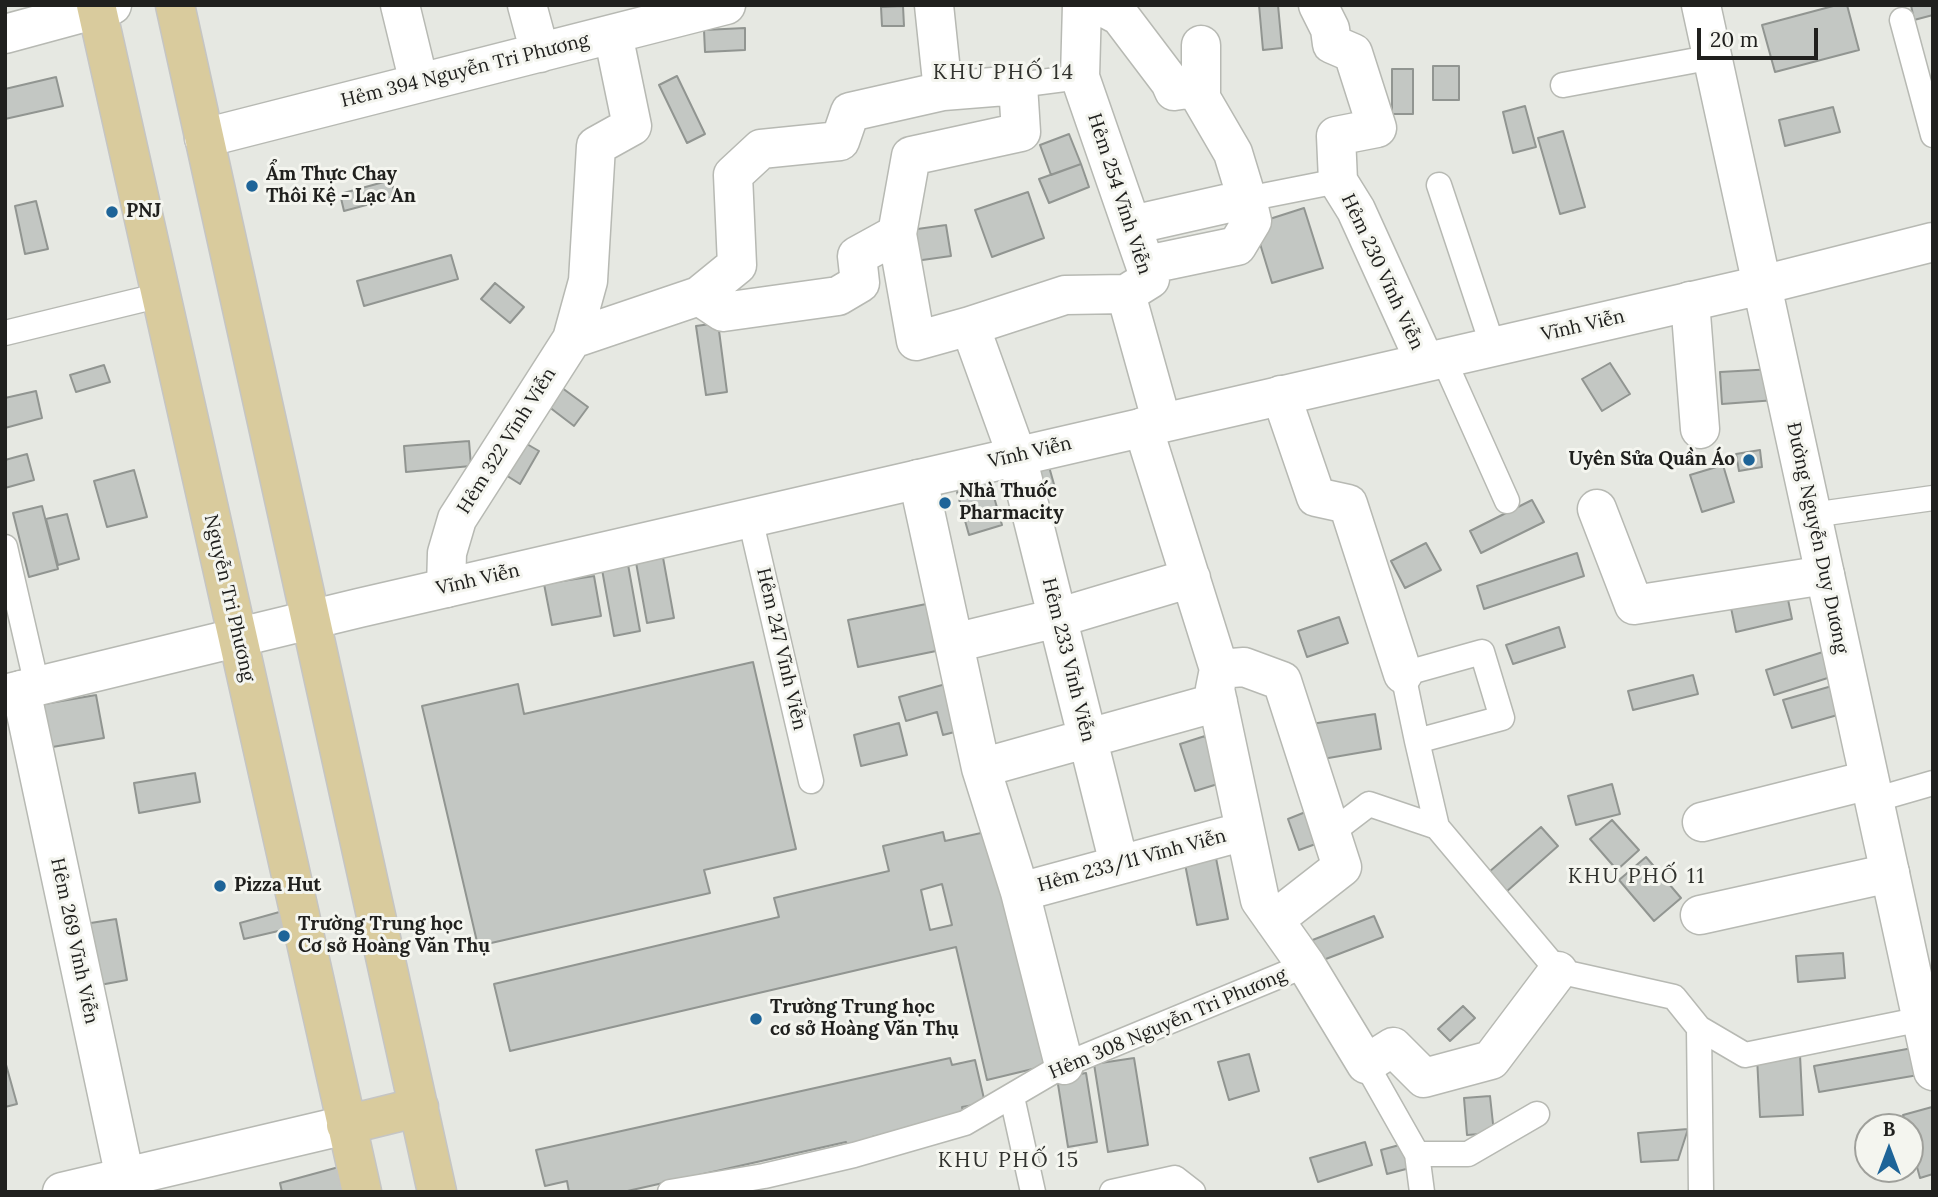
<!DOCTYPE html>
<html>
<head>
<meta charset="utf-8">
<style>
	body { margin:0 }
	#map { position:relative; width:1938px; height:1197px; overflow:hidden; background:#e6e8e2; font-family:Lora,serif }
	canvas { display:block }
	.frame { position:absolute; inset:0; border:7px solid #20201e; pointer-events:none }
	.north { position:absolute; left:1854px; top:1113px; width:70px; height:70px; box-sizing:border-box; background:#f4f5ef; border:2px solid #9fa09b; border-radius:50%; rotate:0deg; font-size:19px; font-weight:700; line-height:28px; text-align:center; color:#20201e }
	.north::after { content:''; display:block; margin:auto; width:24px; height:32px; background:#1e6498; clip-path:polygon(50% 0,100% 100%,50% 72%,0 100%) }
	.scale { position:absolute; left:1697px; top:28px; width:121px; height:32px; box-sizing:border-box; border:4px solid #20201e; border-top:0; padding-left:9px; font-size:21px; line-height:24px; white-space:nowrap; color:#20201e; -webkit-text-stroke:5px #f4f5ef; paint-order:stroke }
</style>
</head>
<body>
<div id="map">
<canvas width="1938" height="1197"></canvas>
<div class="frame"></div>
<div class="north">B</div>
<div class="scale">20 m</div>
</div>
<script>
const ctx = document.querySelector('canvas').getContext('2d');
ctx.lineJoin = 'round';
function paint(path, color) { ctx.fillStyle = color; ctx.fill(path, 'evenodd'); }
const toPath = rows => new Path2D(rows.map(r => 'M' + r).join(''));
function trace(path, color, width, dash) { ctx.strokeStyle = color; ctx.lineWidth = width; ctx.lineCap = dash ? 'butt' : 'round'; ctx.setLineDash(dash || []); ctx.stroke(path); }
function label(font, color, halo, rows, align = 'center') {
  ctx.font = font + ' Lora,serif'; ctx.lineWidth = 6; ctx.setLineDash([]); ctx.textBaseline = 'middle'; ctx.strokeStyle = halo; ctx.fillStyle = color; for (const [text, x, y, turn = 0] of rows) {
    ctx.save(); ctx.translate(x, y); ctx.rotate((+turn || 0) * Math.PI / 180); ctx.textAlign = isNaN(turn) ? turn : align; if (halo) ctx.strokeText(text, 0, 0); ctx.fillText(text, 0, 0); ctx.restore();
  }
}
const building = toPath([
	[1259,5,1278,5,1282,48,1263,50,1259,5],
	[1837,5,1847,5,1859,50,1775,72,1762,25,1837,5],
	[1911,5,1933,5,1933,15,1914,20,1911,5],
	[903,6,904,26,882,26,881,7,903,6],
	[745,28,745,50,705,52,704,30,745,28],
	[1433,66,1459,66,1459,100,1433,100,1433,66],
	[1392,69,1413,69,1413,114,1392,114,1392,69],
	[677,76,705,134,687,143,659,85,677,76],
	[56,77,63,106,5,119,5,89,56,77],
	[1525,106,1536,147,1513,153,1503,112,1525,106],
	[1833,107,1840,132,1785,146,1779,120,1833,107],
	[1563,131,1585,207,1560,214,1538,138,1563,131],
	[1069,134,1081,164,1051,175,1040,145,1069,134],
	[1081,164,1089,187,1049,203,1039,179,1081,164],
	[391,180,396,197,344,211,340,194,391,180],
	[1028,192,1044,238,992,257,975,210,1028,192],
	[36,201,48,249,25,254,15,206,36,201],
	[1304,208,1323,268,1272,283,1254,224,1304,208],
	[946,225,951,256,908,262,903,231,946,225],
	[451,255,458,279,364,306,357,281,451,255],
	[495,283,524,307,510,323,481,299,495,283],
	[718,323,727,392,706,395,696,326,718,323],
	[1610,363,1630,394,1602,411,1582,379,1610,363],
	[104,365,110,382,76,392,70,375,104,365],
	[1774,369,1776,400,1722,404,1720,372,1774,369],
	[554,382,588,407,574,426,540,400,554,382],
	[36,391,42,418,5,428,5,398,36,391],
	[513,436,539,451,520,484,493,467,513,436],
	[469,441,471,466,406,472,404,446,469,441],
	[1760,450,1762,467,1739,471,1736,454,1760,450],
	[27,454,34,480,5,488,5,460,27,454],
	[1046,456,1057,495,1034,501,1024,462,1046,456],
	[1723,465,1734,502,1702,512,1690,475,1723,465],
	[134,470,147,517,107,527,94,481,134,470],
	[990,483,1002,525,969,535,957,492,990,483],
	[1532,500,1544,522,1481,553,1470,531,1532,500],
	[42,506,58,569,29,577,13,513,42,506],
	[67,514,79,559,58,565,46,519,67,514],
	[1426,543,1441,570,1405,588,1391,561,1426,543],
	[662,552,674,618,647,623,635,557,662,552],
	[1577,553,1584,576,1484,609,1477,586,1577,553],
	[627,559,640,631,614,636,601,564,627,559],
	[594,576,601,616,552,625,544,584,594,576],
	[1785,585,1792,619,1736,632,1729,598,1785,585],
	[931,603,941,650,858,667,848,620,931,603],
	[1339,617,1348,643,1307,657,1298,631,1339,617],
	[1559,627,1565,647,1513,664,1506,645,1559,627],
	[1826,651,1834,676,1774,695,1766,670,1826,651],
	[753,662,796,849,704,870,710,893,478,946,422,706,518,684,524,714,753,662],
	[1693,675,1698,694,1633,710,1628,691,1693,675],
	[953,682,966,729,943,735,937,712,906,721,899,697,953,682],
	[1839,684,1848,712,1792,728,1783,700,1839,684],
	[96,695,104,738,41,749,33,706,96,695],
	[1375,714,1381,749,1311,761,1305,725,1375,714],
	[899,723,907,755,861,766,854,735,899,723],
	[1205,736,1221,783,1195,791,1180,744,1205,736],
	[195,773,200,802,139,813,134,783,195,773],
	[1612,784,1620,814,1576,825,1568,796,1612,784],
	[1313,809,1324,841,1299,850,1288,819,1313,809],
	[1612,820,1639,850,1617,870,1590,839,1612,820],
	[1541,827,1558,846,1506,892,1489,872,1541,827],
	[990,831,1045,1066,987,1080,956,947,510,1051,494,984,779,917,774,898,889,871,883,846,943,832,945,841,990,831],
	[942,884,952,925,930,930,921,890,942,884],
	[1215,853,1228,919,1197,925,1184,859,1215,853],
	[1646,857,1681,898,1654,921,1619,880,1646,857],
	[283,911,287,929,244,939,240,923,283,911],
	[1374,916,1383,937,1318,962,1310,941,1374,916],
	[116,919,127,980,89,987,78,925,116,919],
	[1843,953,1845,978,1798,982,1796,956,1843,953],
	[1463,1006,1475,1018,1450,1041,1438,1029,1463,1006],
	[1918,1047,1924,1074,1819,1092,1814,1066,1918,1047],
	[1249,1054,1259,1091,1229,1100,1218,1062,1249,1054],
	[1800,1055,1803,1115,1760,1117,1757,1057,1800,1055],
	[950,1058,952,1065,975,1060,985,1103,962,1107,964,1116,872,1137,874,1143,848,1150,846,1142,623,1192,569,1192,567,1181,545,1186,536,1150,950,1058],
	[1134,1058,1148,1145,1108,1152,1094,1064,1134,1058],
	[5,1061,17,1104,5,1107,5,1061],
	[1086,1073,1097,1142,1068,1147,1057,1078,1086,1073],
	[1490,1096,1494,1133,1467,1135,1464,1098,1490,1096],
	[1932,1107,1933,1174,1920,1178,1910,1141,1910,1127,1906,1127,1903,1115,1932,1107],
	[1688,1129,1678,1160,1641,1162,1638,1133,1688,1129],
	[1365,1142,1372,1165,1318,1182,1310,1158,1365,1142],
	[1403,1144,1410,1168,1387,1174,1381,1150,1403,1144],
	[350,1164,357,1192,282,1192,280,1183,350,1164]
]);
const service = toPath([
	[1902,20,1933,135],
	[1018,85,1080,77],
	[1563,85,1713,57],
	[1439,185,1493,347],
	[1247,199,1338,181],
	[5,333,161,295],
	[1443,358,1507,501],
	[1812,515,1933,498],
	[750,518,811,781],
	[5,547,37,686],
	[1417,741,1502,718,1482,652,1403,674,1417,741,1437,827,1558,971,1674,997,1699,1028,1745,1055,1922,1019],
	[1874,800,1933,783],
	[1331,833,1369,804,1437,827],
	[1699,1028,1701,1192],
	[1366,1064,1417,1154,1422,1192],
	[1012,1097,1033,1192],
	[1417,1154,1468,1154,1537,1114],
	[670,1192,764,1176,854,1155,965,1123,1064,1065,1306,965],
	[1112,1192,1175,1178,1193,1192]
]);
const minor = toPath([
	[400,5,419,83],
	[527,5,540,53],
	[934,5,943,91],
	[1082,5,1080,77,1150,279,1126,294,1162,423],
	[1099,5,1120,16,1170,82,1174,91,1201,87],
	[1318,5,1330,29,1332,44,1353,53,1377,128,1336,136,1338,181,1356,210,1425,362],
	[5,34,112,5],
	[204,138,726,5],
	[1132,225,1247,199,1233,153,1201,98,1201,45],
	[1146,265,1237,246,1252,221,1247,199],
	[699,296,723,312,838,296,860,283,857,256,897,234],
	[1690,301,1700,429],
	[970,326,1065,295,1126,294],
	[572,339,699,296,737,265,733,175,761,149,840,141,850,112,943,91,1018,85,1021,132,911,156,897,234,916,341,970,326,1017,456,1119,864],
	[1281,395,1316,497,1348,504,1403,674],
	[1143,427,1219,669,1215,689,1260,900,1306,965,1366,1064,1393,1047,1424,1078,1491,1060,1558,971],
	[918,479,981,768,1020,892,1064,1065],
	[1597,509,1634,605,1825,575],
	[446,588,447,553,457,519,572,339,588,281,596,146,632,126,613,34],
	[954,643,1057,618,1191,578],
	[1219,669,1244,667,1282,681,1342,867,1274,920],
	[21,690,128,1192],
	[981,768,1218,702],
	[1702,822,1869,780],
	[1020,892,1245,831],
	[1700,915,1890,873],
	[62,1192,346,1125]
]);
const tertiary = toPath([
	[1701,5,1933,1071],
	[5,694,359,608,1762,285,1933,242]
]);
const primary = toPath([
	[96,5,362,1192],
	[175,5,437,1192],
	[346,1125,419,1107]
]);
const markers = [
	[252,186,7,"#1e6498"],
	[112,212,7,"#1e6498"],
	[1749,460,7,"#1e6498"],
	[945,503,7,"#1e6498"],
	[220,886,7,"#1e6498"],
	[284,936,7,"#1e6498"],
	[756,1019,7,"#1e6498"]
];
const streetNames = [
	["Hẻm 394 Nguyễn Tri Phương",465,71,-14],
	["Hẻm 254 Vĩnh Viễn",1119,194,72],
	["Hẻm 230 Vĩnh Viễn",1382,272,65],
	["Vĩnh Viễn",1583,326,-13],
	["Hẻm 322 Vĩnh Viễn",507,441,-58],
	["Vĩnh Viễn",1030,453,-13],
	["Đường Nguyễn Duy Dương",1817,538,78],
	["Vĩnh Viễn",478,580,-13],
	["Nguyễn Tri Phương",229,598,77],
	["Hẻm 247 Vĩnh Viễn",781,649,77],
	["Hẻm 233 Vĩnh Viễn",1068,660,76],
	["Hẻm 233/11 Vĩnh Viễn",1132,861,-15],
	["Hẻm 269 Vĩnh Viễn",74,941,78],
	["Hẻm 308 Nguyễn Tri Phương",1168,1024,-23]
];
const poiNames = [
	["Ẩm Thực Chay",266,175],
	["Thôi Kệ - Lạc An",266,197],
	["PNJ",126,212],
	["Uyên Sửa Quần Áo",1735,460,"right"],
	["Nhà Thuốc",959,492],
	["Pharmacity",959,514],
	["Pizza Hut",234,886],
	["Trường Trung học",298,925],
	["Cơ sở Hoàng Văn Thụ",298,947],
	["Trường Trung học",770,1008],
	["cơ sở Hoàng Văn Thụ",770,1030]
];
const neighbourhoodNames = [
	["KHU PHỐ 14",1004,73],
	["KHU PHỐ 11",1637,877],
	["KHU PHỐ 15",1009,1161]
];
paint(building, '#c3c7c3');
trace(building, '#919591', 2);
trace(service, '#b7b9b3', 27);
trace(minor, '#b7b9b3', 41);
trace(tertiary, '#b7b9b3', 41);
trace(primary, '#c5c5c4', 41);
trace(service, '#fff', 24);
trace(minor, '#fff', 38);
trace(tertiary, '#fff', 38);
trace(primary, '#d9cb9d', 38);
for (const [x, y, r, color] of markers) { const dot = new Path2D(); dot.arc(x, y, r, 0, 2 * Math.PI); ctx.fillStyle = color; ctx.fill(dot); trace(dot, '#f4f5ef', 2.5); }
label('19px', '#20201e', '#f4f5ef', streetNames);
label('bold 19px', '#20201e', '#f4f5ef', poiNames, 'left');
ctx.letterSpacing = '2px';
label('21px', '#31322e', '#f4f5ef', neighbourhoodNames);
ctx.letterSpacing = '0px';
</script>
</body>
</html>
